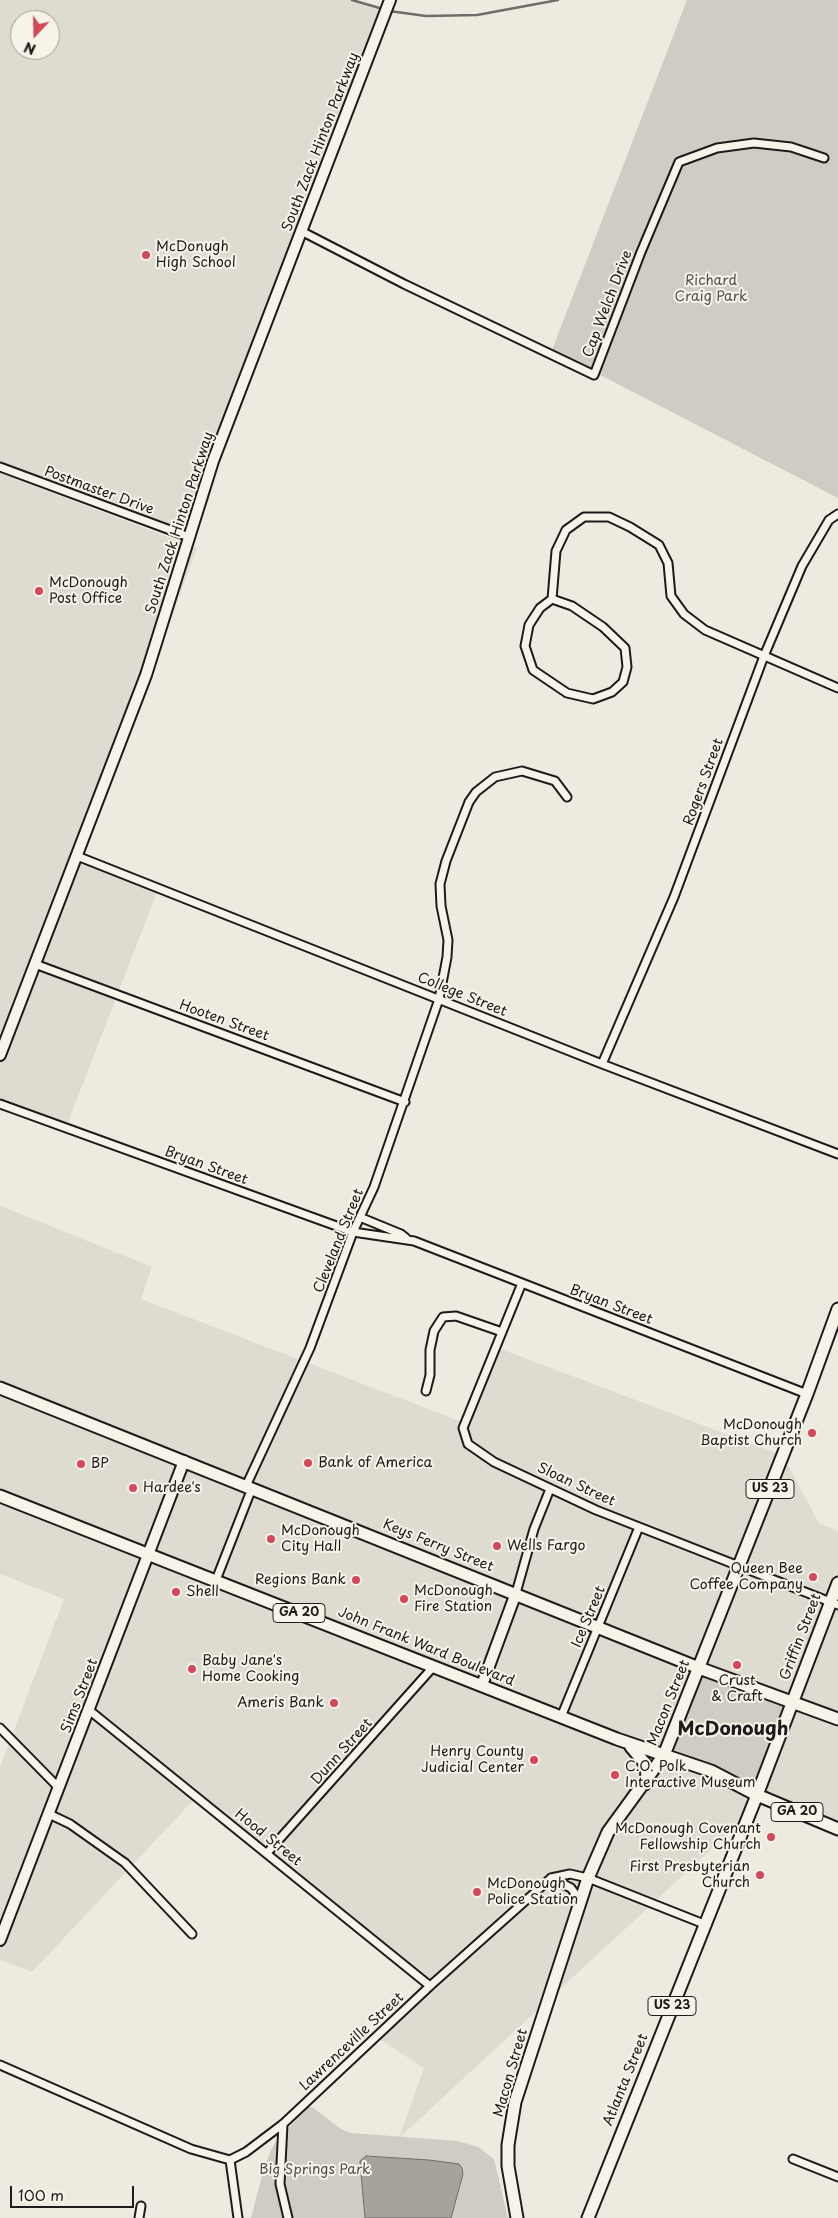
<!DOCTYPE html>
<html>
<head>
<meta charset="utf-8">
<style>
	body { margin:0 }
	#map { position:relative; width:838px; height:2218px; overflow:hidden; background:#eeeae0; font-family:"Playpen Sans",sans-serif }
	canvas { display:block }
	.north { position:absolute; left:10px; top:10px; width:50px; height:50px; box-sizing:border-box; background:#f7f3e8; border:1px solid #9f9d96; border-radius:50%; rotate:201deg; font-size:14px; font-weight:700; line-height:20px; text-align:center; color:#1c1c1c }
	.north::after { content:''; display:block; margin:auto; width:18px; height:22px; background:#d1495b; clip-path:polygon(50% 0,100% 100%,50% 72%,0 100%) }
	.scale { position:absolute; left:10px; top:2186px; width:124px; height:22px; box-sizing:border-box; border:2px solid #1c1c1c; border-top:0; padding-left:6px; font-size:15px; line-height:18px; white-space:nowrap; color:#1c1c1c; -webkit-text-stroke:4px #f7f3e8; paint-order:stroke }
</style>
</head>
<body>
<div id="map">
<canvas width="838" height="2218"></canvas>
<div class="north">N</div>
<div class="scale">100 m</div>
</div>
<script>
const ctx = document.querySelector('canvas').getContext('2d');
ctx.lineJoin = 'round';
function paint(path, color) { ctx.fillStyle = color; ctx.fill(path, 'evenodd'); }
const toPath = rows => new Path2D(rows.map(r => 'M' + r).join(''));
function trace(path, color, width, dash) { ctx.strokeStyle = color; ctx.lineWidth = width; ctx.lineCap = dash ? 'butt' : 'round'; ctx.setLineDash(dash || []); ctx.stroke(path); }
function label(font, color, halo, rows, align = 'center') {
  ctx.font = font + ' "Playpen Sans",sans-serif'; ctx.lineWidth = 4; ctx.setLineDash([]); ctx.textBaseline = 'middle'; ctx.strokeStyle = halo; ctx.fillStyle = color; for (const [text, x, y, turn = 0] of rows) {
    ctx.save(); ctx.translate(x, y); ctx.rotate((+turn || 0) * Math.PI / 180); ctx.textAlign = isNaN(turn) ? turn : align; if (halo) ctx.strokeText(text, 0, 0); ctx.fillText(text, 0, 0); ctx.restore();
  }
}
const built = toPath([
	[0,0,352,0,385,12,189,537,0,465],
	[20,20,50,20,50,50,20,50],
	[0,473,197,548,83,859,159,887,65,1130,0,1103],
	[0,1206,152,1267,141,1299,465,1423,495,1347,782,1455,819,1523,838,1531,838,1821,771,1794,399,2138,424,2068,373,2035,423,1983,199,1794,32,1972,0,1960,0,1767,64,1599,0,1574]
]);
const green = toPath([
	[687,0,838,0,838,498,552,350],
	[699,1668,792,1701,757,1795,664,1755],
	[308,2107,312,2107,341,2129,351,2133,458,2141,478,2147,494,2159,508,2218,251,2218,265,2164,274,2144]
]);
const water = toPath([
	[366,2156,429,2160,459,2164,462,2168,463,2174,451,2218,365,2218,360,2161,366,2156]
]);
const stream = toPath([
	[352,0,383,9],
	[389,11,426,16,477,15,558,0]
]);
const street = toPath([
	[301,231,404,284,594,375,641,252,679,162,717,148,754,143,791,147,824,158],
	[0,467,189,537],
	[552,599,556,551,566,530,584,517,609,517,630,527,659,545,668,563,671,596,684,614,705,630,838,688],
	[552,599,572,606,603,627,625,648,627,667,623,682,612,692,593,699,567,693,533,670,525,646,529,625,540,608,552,599],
	[77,856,602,1064,838,1154],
	[35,964,405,1102],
	[602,1064,674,897,764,656,802,566,829,520,838,514],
	[0,1104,353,1232,414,1241,807,1394],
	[362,1218,401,1234,406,1238],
	[522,1283,463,1428,468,1444,494,1462,596,1510,838,1605],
	[426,1391,430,1375,430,1350,434,1331,443,1317,456,1316,502,1332],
	[246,1486,310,1348,353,1232,374,1187,439,999,447,957,448,940,441,906,440,884,446,861,469,802,476,792,495,777,522,771,555,781,567,797],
	[216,1580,252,1488],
	[516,1593,534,1529,550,1489],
	[89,1710,430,1986],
	[561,1717,639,1527],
	[0,1728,59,1788],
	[49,1814,70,1824,125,1863,192,1934],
	[267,1853,434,1666],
	[551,1878,571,1888,576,1895,577,1906],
	[0,2065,191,2149,230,2160,246,2152,283,2124,430,1986,551,1878,570,1874,588,1878,704,1924],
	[283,2124,280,2184,288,2218],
	[793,2159,838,2177],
	[230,2160,238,2218],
	[139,2218,141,2206]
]);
const secondary = toPath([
	[0,1055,146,675,213,461,390,0],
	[482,1685,516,1593],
	[0,1940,184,1461]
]);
const primary = toPath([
	[0,1388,699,1668,838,1719],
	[0,1496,617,1739,711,1771,757,1795,838,1829],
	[631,1747,644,1762,647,1774,645,1784],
	[517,2218,508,2166,508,2145,515,2102,588,1878,608,1832,664,1755,807,1394,838,1309],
	[588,2218,757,1795,838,1583]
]);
const markers = [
	[146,255,5,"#d1495b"],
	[39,591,5,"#d1495b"],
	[812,1433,5,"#d1495b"],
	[308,1463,5,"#d1495b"],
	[81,1464,5,"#d1495b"],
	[133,1488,5,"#d1495b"],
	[271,1539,5,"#d1495b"],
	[497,1546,5,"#d1495b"],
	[813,1577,5,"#d1495b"],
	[356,1580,5,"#d1495b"],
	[176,1592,5,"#d1495b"],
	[404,1599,5,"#d1495b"],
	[737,1665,5,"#d1495b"],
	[192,1669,5,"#d1495b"],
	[334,1703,5,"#d1495b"],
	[534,1760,5,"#d1495b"],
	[615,1775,5,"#d1495b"],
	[771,1837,5,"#d1495b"],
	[760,1875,5,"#d1495b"],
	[477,1892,5,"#d1495b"]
];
const shields = [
	[770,1489,48],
	[299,1613,52],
	[797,1812,52],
	[672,2006,48]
];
const shieldNames = [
	["US 23",770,1489],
	["GA 20",299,1613],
	["GA 20",797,1812],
	["US 23",672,2006]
];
const streetNames = [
	["South Zack Hinton Parkway",321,142,-69],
	["Cap Welch Drive",608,304,-69],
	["Postmaster Drive",99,491,20],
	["South Zack Hinton Parkway",180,523,-72],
	["Rogers Street",704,782,-70],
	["College Street",462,995,22],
	["Hooten Street",224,1021,20],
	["Bryan Street",206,1166,20],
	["Cleveland Street",339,1241,-68],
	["Bryan Street",611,1305,21],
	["Sloan Street",576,1485,25],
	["Keys Ferry Street",438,1546,22],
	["Ice Street",589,1617,-67],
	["Griffin Street",801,1637,-69],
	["John Frank Ward Boulevard",426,1647,22],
	["Sims Street",80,1696,-69],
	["Macon Street",669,1703,-68],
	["Dunn Street",342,1752,-48],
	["Hood Street",268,1838,39],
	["Lawrenceville Street",352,2042,-43],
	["Macon Street",511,2073,-74],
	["Atlanta Street",626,2080,-68]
];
const poiNames = [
	["McDonugh",156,247],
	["High School",156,263],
	["McDonough",49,583],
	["Post Office",49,599],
	["McDonough",802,1425,"right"],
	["Baptist Church",802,1441,"right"],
	["Bank of America",318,1463],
	["BP",91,1464],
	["Hardee's",143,1488],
	["McDonough",281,1531],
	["City Hall",281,1547],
	["Wells Fargo",507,1546],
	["Queen Bee",803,1569,"right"],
	["Coffee Company",803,1585,"right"],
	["Regions Bank",346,1580,"right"],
	["McDonough",414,1591],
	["Fire Station",414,1607],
	["Shell",186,1592],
	["Baby Jane's",202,1661],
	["Home Cooking",202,1677],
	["Crust",737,1681,"center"],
	["& Craft",737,1697,"center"],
	["Ameris Bank",324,1703,"right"],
	["Henry County",524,1752,"right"],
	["Judicial Center",524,1768,"right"],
	["C.O. Polk",625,1767],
	["Interactive Museum",625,1783],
	["McDonough Covenant",761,1829,"right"],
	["Fellowship Church",761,1845,"right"],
	["First Presbyterian",750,1867,"right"],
	["Church",750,1883,"right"],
	["McDonough",487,1884],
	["Police Station",487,1900]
];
const parkNames = [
	["Richard",711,281],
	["Craig Park",711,297],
	["Big Springs Park",315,2170]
];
const districtNames = [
	["McDonough",733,1730]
];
paint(built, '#dedbd1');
paint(green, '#cfccc3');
paint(water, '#a6a39d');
trace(water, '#6f6d69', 1);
trace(stream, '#6f6d69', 2.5);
trace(street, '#1c1c1c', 11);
trace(secondary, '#1c1c1c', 14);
trace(primary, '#1c1c1c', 15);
trace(street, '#f7f3e8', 7);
trace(secondary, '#f7f3e8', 10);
trace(primary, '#f7f3e8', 11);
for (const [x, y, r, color] of markers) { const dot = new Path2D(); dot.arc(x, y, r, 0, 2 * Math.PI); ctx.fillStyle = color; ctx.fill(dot); trace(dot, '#f7f3e8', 2); }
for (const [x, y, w] of shields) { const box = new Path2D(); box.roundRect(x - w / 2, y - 9.5, w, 19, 4); ctx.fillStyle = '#f7f3e8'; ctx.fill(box); trace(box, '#1c1c1c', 1); }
label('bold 12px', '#1c1c1c', null, shieldNames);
label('14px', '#1c1c1c', '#f7f3e8', streetNames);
label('14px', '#1c1c1c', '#f7f3e8', poiNames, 'left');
label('14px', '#52514e', '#f7f3e8', parkNames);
label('bold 19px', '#1c1c1c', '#f7f3e8', districtNames);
</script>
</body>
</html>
